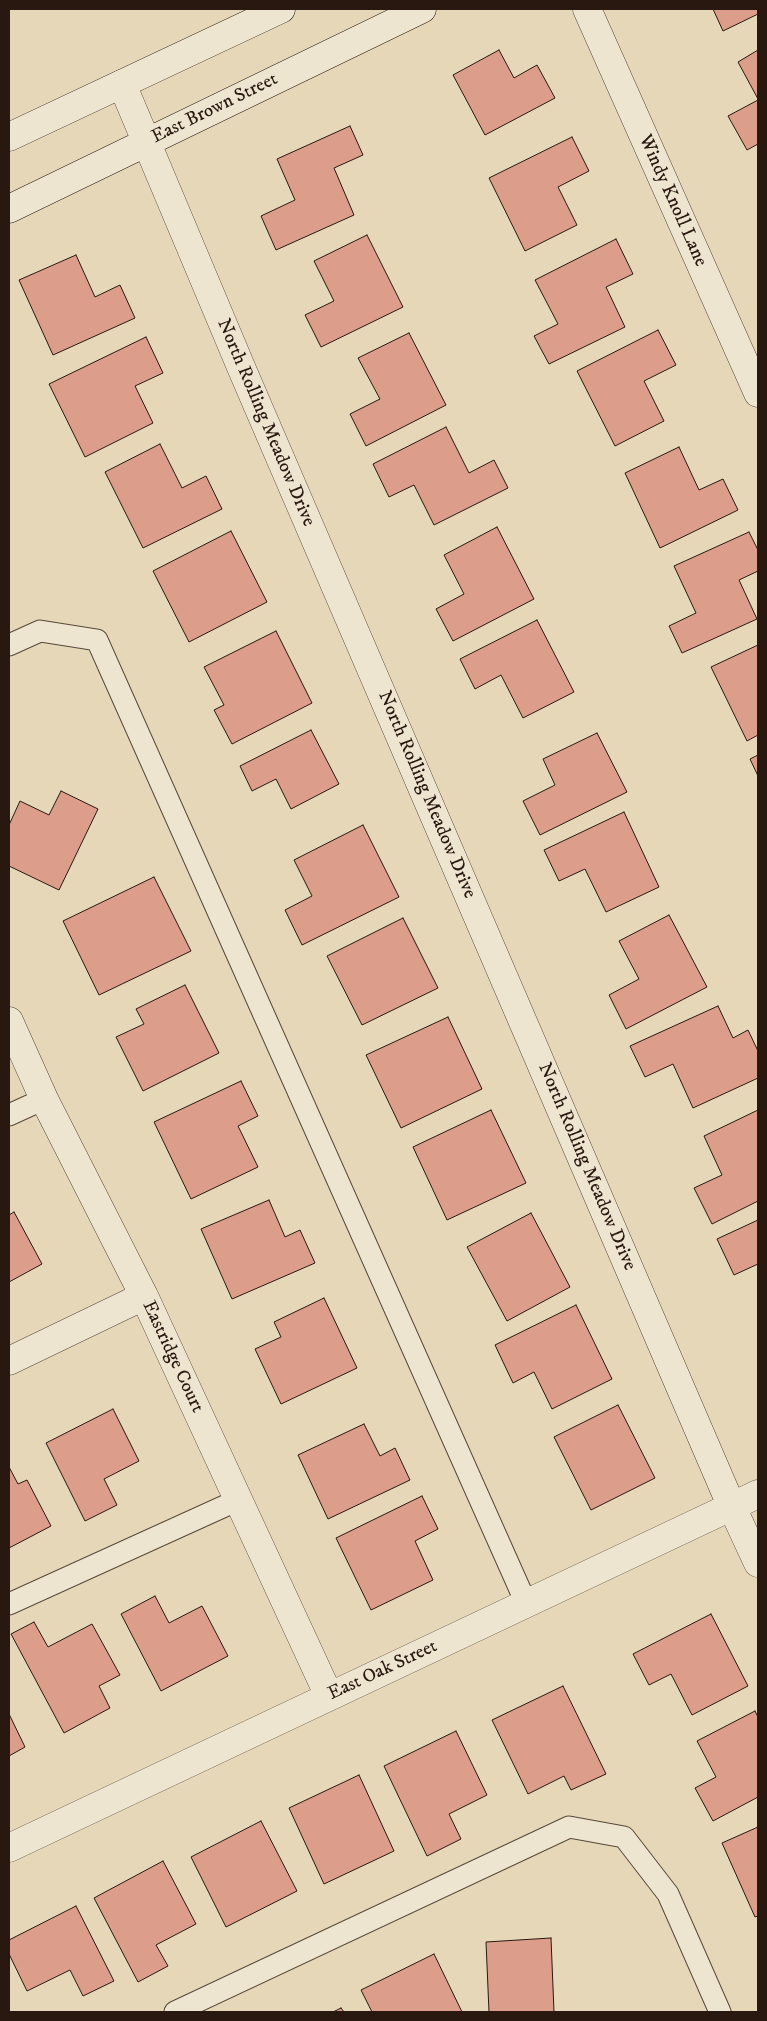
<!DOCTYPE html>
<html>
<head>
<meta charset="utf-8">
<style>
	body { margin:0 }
	#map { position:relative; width:767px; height:2021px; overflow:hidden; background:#e5d7b8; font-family:"IM FELL DW Pica",serif }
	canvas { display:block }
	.frame { position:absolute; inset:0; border:10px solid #28180f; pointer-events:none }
</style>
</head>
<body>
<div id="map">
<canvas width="767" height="2021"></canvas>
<div class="frame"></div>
</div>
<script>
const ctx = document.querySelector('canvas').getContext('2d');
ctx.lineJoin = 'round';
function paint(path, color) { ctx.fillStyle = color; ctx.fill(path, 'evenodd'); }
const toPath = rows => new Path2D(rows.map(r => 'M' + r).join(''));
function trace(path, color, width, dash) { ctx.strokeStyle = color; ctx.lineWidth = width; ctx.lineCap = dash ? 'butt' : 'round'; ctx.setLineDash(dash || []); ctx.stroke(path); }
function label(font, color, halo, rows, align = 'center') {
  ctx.font = font + ' "IM FELL DW Pica",serif'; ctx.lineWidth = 4; ctx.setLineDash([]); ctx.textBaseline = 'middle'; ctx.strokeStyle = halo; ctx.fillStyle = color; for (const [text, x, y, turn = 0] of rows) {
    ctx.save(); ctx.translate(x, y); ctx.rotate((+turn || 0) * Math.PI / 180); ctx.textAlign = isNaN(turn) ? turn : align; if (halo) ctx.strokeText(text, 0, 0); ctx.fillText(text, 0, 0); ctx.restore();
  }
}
const building = toPath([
	[713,9,758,9,758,14,723,31,713,9],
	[499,50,514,78,537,65,555,98,485,135,453,75,499,50],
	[758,50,758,99,738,62,758,50],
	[758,100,758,144,747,150,728,116,758,100],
	[350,126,363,155,334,168,354,215,276,250,261,216,295,200,277,159,350,126],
	[572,137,589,171,558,187,577,225,525,251,489,178,572,137],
	[367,235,403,307,321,347,305,315,334,301,314,261,367,235],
	[616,239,633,274,606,287,625,327,549,364,534,336,558,324,535,280,616,239],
	[76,255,95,297,120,285,135,318,53,355,19,280,76,255],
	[658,330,676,365,644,381,664,421,615,446,577,371,658,330],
	[409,333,446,405,366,446,350,414,380,399,358,358,409,333],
	[146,337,163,373,135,386,153,423,85,457,49,384,146,337],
	[446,427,469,473,494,460,508,488,434,525,414,485,389,497,373,464,446,427],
	[160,444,182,488,206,476,222,509,143,548,105,472,160,444],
	[679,447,699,490,723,479,738,510,660,548,625,473,679,447],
	[497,527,534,599,453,641,436,609,464,594,444,555,497,527],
	[231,531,267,602,189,642,153,571,231,531],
	[749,532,758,550,758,571,739,580,757,619,682,653,669,626,696,613,674,566,749,532],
	[537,620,574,692,523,718,501,675,475,689,460,659,537,620],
	[276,631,312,703,232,744,214,710,224,705,204,667,276,631],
	[758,645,758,735,747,741,711,667,758,645],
	[311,730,339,784,291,809,276,779,252,791,240,766,311,730],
	[597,733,627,792,540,835,523,801,555,785,543,759,597,733],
	[758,755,758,776,750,759,758,755],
	[61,791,98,809,59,890,9,866,9,825,20,801,49,815,61,791],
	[624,812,659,887,606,912,585,869,559,881,544,850,624,812],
	[363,825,399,897,302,945,285,910,312,896,294,860,363,825],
	[154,877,191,951,99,995,63,921,154,877],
	[669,915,707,987,626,1029,609,995,639,979,619,941,669,915],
	[403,918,438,988,362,1025,327,956,403,918],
	[185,985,219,1053,143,1091,116,1037,144,1024,136,1009,185,985],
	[718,1006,733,1038,748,1030,758,1051,758,1078,693,1108,673,1064,645,1077,630,1046,718,1006],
	[448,1017,482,1089,401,1128,366,1055,448,1017],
	[241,1081,258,1116,238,1126,258,1167,191,1199,154,1122,241,1081],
	[491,1110,526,1183,447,1220,413,1147,491,1110],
	[758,1110,758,1201,712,1224,694,1188,722,1175,704,1136,758,1110],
	[269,1200,285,1237,300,1230,315,1263,232,1299,201,1229,269,1200],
	[14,1212,42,1264,9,1282,9,1215,14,1212],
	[531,1213,570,1287,507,1321,467,1247,531,1213],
	[758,1220,758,1264,734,1275,717,1239,758,1220],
	[324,1298,357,1368,281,1404,255,1349,281,1337,274,1322,324,1298],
	[576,1305,612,1379,552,1409,534,1372,513,1383,495,1345,576,1305],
	[618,1405,655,1478,591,1510,554,1437,618,1405],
	[113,1409,139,1461,104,1479,117,1505,85,1521,46,1443,113,1409],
	[364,1424,380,1456,395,1448,410,1480,328,1519,298,1455,364,1424],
	[9,1467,18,1484,27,1480,51,1526,9,1548,9,1467],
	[422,1496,438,1529,415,1541,433,1580,371,1610,336,1538,422,1496],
	[155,1596,169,1623,202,1606,228,1656,161,1691,121,1614,155,1596],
	[711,1614,748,1686,692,1715,671,1674,649,1685,633,1654,711,1614],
	[34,1622,48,1647,92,1624,120,1675,99,1686,110,1708,64,1733,11,1634,34,1622],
	[563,1686,606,1774,571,1790,564,1776,528,1794,492,1720,563,1686],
	[755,1711,758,1717,758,1797,713,1821,695,1788,716,1777,697,1741,755,1711],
	[9,1714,25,1747,9,1756,9,1714],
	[456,1731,487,1795,449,1814,461,1839,427,1856,384,1766,456,1731],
	[359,1775,394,1851,324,1884,289,1808,359,1775],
	[261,1821,297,1891,226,1927,191,1857,261,1821],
	[758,1827,758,1916,755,1917,722,1843,758,1827],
	[163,1861,196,1924,156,1945,168,1966,138,1982,94,1898,163,1861],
	[76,1906,114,1981,83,1996,70,1970,27,1991,9,1954,9,1940,76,1906],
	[551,1938,554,2012,489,2012,486,1942,551,1938],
	[434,1954,462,2012,372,2012,361,1990,434,1954],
	[341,2008,344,2012,333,2012,341,2008]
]);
const service = toPath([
	[9,645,40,631,97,640,526,1603],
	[9,1115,44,1099],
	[9,1604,238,1500],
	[175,2012,569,1827,624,1837,668,1894,720,2012]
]);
const minor = toPath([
	[587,9,758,393],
	[122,84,241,367,731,1505,758,1563],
	[9,1021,44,1099,144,1296,329,1696],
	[9,1361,144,1296],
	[9,1848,758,1494]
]);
const secondary = toPath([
	[9,137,281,9],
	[9,209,422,9]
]);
const streetNames = [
	["East Brown Street",215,109,-26],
	["Windy Knoll Lane",672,201,66],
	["North Rolling Meadow Drive",265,423,67],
	["North Rolling Meadow Drive",426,795,67],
	["North Rolling Meadow Drive",586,1167,67],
	["Eastridge Court",172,1357,65],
	["East Oak Street",383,1671,-25]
];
paint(building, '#dc9e8b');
trace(building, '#28180f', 1);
trace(service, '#574839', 23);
trace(minor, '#574839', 29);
trace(secondary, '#28180f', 29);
trace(service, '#eee5d1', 21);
trace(minor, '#eee5d1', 28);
trace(secondary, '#eee5d1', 28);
label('19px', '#28180f', '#eee5d1', streetNames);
</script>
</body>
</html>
